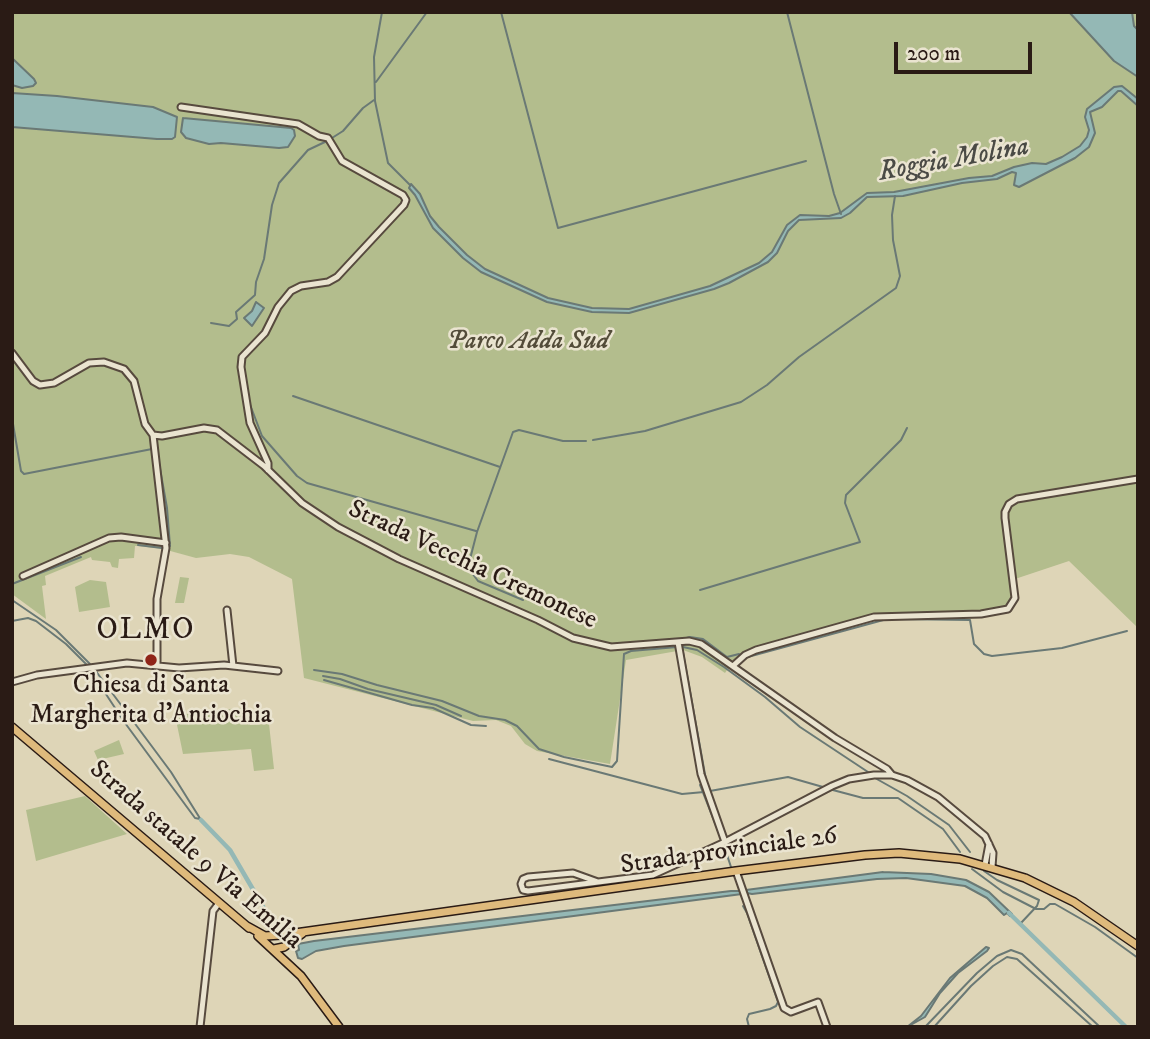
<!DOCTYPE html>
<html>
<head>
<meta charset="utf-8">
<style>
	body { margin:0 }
	#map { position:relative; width:1150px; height:1039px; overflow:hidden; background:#ded5b7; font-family:"IM FELL DW Pica",serif }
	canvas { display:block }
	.frame { position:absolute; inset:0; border:14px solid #2a1b15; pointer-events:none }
	.scale { position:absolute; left:894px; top:42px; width:138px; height:32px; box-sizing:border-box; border:4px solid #2a1b15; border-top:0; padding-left:9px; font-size:21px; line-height:24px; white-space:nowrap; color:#2a1b15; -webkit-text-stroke:5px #eae4d0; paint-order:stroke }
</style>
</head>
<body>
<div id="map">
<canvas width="1150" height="1039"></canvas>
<div class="frame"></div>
<div class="scale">200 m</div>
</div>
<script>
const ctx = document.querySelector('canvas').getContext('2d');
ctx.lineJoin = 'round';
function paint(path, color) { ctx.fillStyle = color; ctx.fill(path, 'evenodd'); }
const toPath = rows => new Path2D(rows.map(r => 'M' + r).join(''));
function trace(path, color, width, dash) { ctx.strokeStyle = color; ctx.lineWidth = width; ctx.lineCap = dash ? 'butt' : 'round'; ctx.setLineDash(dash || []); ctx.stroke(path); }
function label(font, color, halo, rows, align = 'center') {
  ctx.font = font + ' "IM FELL DW Pica",serif'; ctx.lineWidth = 5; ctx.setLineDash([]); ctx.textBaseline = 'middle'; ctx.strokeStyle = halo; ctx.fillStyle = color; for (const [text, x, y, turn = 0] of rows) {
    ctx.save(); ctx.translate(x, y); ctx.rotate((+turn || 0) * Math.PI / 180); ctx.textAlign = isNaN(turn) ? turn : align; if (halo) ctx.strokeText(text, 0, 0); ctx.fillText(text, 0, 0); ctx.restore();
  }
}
const green = toPath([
	[12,12,1138,12,1138,628,1069,561,1012,580,1013,598,1008,607,976,613,892,613,863,617,752,648,747,650,749,653,731,664,725,673,702,657,683,650,626,660,610,764,537,751,525,744,511,726,496,720,473,721,304,678,292,579,249,557,230,554,196,558,163,549,138,546,135,546,134,558,119,559,118,568,112,567,110,562,92,560,91,557,45,576,46,585,42,586,46,619,12,594],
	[180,577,189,578,184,603,175,603],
	[90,580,106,582,110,607,79,612,75,587],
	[248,707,250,725,269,724,274,769,254,771,251,749,183,754,175,715],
	[119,740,124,754,98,760,94,751],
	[85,796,127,834,36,861,26,810]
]);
const water = toPath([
	[1069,12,1132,12,1134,26,1138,30,1138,77,1114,61,1069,12],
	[12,58,34,79,36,83,33,86,22,88,12,85,12,58],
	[1122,86,1138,99,1138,106,1121,91,1118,91,1102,107,1090,112,1095,133,1089,147,1075,158,1019,187,1014,185,1016,173,1012,172,997,179,962,183,903,196,867,197,850,213,841,218,799,220,788,231,777,253,768,262,729,283,714,289,629,313,592,312,547,302,481,272,463,258,433,228,415,195,409,188,411,184,420,194,430,216,439,227,467,255,485,269,548,298,592,308,629,309,710,286,759,263,772,252,787,225,800,215,829,216,840,213,867,193,894,192,969,178,992,176,1014,167,1032,163,1046,164,1062,157,1080,146,1087,137,1089,130,1085,117,1087,109,1114,87,1122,86],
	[12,93,57,96,153,107,177,117,175,137,172,139,157,139,12,127,12,93],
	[183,118,291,128,294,130,295,136,288,147,279,148,221,143,209,144,186,138,181,132,183,118],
	[256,302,264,308,252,326,244,318,252,311,256,302],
	[883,872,931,874,966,880,989,892,1012,914,1010,916,1007,913,1004,915,987,898,965,886,906,878,877,879,752,894,747,893,746,890,883,872],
	[731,891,741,891,742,894,344,946,316,951,302,959,298,958,296,951,299,950,298,944,314,941,731,891],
	[986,947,989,948,987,951,958,973,940,993,925,1017,907,1027,921,1016,950,978,986,947]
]);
const stream = toPath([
	[382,12,374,57,375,101,388,163,410,185],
	[501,12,558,228,806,161],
	[787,12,834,194,841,214],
	[376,82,427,12],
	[332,138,343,131,363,108,374,100],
	[211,323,229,326,237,319,236,312,255,295,256,282,264,259,272,205,279,183,308,150,327,141],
	[293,396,500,467],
	[249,402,262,436,297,476,307,483,476,531],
	[12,418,21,471,24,474,152,449],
	[593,440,645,431,741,402,767,385,799,357,896,288,900,276,893,240,892,215,895,196],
	[159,463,167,508,170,546],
	[138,545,162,548],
	[12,584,81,557],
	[700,590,860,542,845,503,846,495,901,440,907,428],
	[12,600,56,630,92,666],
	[523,600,478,581,472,573,469,563,477,532,513,432,519,430,563,441,586,441],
	[893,619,970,620,974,644,984,654,992,656,1062,648,1127,631],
	[12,621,28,618,36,621,66,644,87,665],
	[683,639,690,637,703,639,727,657,739,654],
	[682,647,706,780],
	[683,647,697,650,724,667,765,697,800,727,868,772],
	[744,658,887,619],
	[90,670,125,723,195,818,200,819],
	[95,670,171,772,201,820],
	[314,670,342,674,377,685,442,701,479,716,505,720,517,726,539,749,564,757,612,767,617,761,624,654,631,651,677,647],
	[323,676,340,679,368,689,436,705,461,716],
	[324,680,412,705,433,708,471,725,486,726],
	[549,759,682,794,704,792],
	[875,778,907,796,949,825,970,852],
	[700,785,722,841],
	[829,789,863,798,898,798,943,829,960,852],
	[710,791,788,777,823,787],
	[724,846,731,867],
	[972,869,1003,892,1036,909,1044,909,1050,904,1055,904,1095,927,1138,958],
	[984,871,997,880,1039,900,1037,906,1020,924],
	[743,906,747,913,778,1002,776,1006,770,1009,749,1014,747,1019,749,1027],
	[925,1027,977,973,997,956,1011,950,1022,954,1100,1027],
	[934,1027,971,986,993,966,1007,957,1017,959,1093,1027]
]);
const canal = toPath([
	[201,820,230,850,265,910,281,927],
	[1009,913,1126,1027]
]);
const minor = toPath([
	[181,107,298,124,319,136,328,138,342,161,403,195,406,200,404,205,337,277,328,282,301,286,291,291,278,307,265,333,242,357,241,367,250,423,268,463,268,470],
	[12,353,33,381,40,385,54,383,89,363,104,362,124,369,134,381,145,424,153,435,162,436,204,428,217,430,264,466,302,503,338,527,399,559,538,620,573,638,611,647,689,641,701,644,835,738,887,769,892,775],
	[153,435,166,548,157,599,157,666],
	[23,576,109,538,121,537,166,543],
	[227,610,233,666],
	[678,642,701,774,725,842],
	[734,665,745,655,756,650,874,617,981,614,1008,609,1015,598,1005,518,1005,512,1009,504,1017,499,1138,479],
	[12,682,37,675,127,663,179,668,224,665,278,671],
	[985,865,989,844],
	[736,871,784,1008,791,1012,818,1002,827,1027],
	[598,882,573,873,528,877,523,879,521,884,523,890,528,891,653,875,725,842,832,786,849,779,874,775,892,775,907,780,938,797,985,836,993,853,992,867],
	[200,1027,213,911,219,903]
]);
const major = toPath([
	[12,727,249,928],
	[247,926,265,936,281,935,736,871,865,855,899,853,960,859,1025,878,1074,902,1138,946],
	[258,936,301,976,339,1027],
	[274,949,284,947,303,933]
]);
const markers = [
	[151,660,7,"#8f2418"]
];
const parkNames = [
	["Parco Adda Sud",528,343]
];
const streetNames = [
	["Strada Vecchia Cremonese",472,566,25],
	["Strada provinciale 26",729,852,-8],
	["Strada statale 9 Via Emilia",195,856,41]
];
const poiNames = [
	["Chiesa di Santa",151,687],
	["Margherita d'Antiochia",151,717]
];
const waterNames = [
	["Roggia Molina",954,161,-10]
];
const quarterNames = [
	["OLMO",146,632]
];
paint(green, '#b3bd8d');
paint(water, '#94b8b5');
trace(water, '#6a7975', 2);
trace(stream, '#6a7975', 2);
trace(canal, '#94b8b5', 4.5);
trace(minor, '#574a3e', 9);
trace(major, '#2a1b15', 10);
trace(minor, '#eae4d0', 5);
trace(major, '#dfba7c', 7);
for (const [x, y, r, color] of markers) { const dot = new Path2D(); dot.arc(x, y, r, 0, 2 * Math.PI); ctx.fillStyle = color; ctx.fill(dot); trace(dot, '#eae4d0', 2.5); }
label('italic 26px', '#534c39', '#eae4d0', parkNames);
label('26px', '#2a1b15', '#eae4d0', streetNames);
label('26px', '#2a1b15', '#eae4d0', poiNames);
label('italic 28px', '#4a4a45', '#eae4d0', waterNames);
ctx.letterSpacing = '2px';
label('30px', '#2a1b15', '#eae4d0', quarterNames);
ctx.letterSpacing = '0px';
</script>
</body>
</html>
